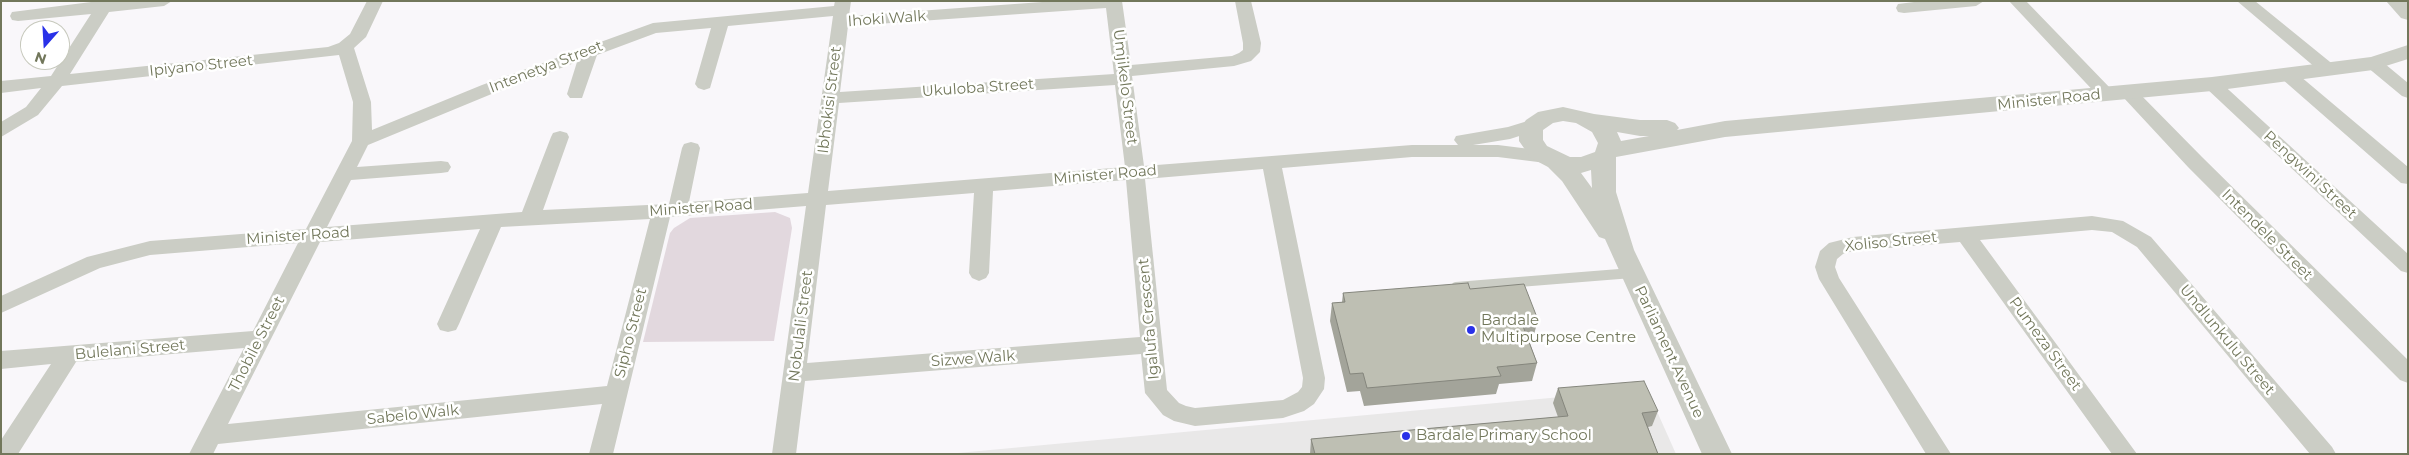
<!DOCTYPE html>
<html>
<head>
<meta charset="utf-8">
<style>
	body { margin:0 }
	#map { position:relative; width:2409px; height:455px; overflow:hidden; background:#f9f7fa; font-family:Montserrat,sans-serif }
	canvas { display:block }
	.frame { position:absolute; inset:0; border:2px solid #72775b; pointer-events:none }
	.north { position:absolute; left:20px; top:20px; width:50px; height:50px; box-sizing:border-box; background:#fff; border:1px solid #c7c9bd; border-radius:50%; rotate:199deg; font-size:14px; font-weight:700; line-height:20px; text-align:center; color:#72775b }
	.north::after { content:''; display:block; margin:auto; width:18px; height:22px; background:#2931e8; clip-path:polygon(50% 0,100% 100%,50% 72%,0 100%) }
</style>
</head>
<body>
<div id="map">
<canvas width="2409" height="455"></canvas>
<div class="frame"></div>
<div class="north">N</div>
</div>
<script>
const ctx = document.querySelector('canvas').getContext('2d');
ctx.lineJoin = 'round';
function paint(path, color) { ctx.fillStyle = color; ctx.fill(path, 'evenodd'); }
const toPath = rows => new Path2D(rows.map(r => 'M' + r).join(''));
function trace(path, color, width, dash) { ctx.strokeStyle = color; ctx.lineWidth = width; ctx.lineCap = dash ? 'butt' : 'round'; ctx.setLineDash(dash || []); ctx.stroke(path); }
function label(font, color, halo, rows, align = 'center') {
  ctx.font = font + ' Montserrat,sans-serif'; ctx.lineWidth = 5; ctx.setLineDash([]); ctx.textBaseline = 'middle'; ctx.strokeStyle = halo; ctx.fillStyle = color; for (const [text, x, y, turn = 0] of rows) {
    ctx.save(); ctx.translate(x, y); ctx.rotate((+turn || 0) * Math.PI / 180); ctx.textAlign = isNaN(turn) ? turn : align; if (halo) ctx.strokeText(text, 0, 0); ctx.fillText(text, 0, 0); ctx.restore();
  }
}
const built = toPath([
	[1647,389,1676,454,947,454]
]);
const green = toPath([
	[775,212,790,218,792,228,774,341,643,342,670,233,674,228,690,218]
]);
const service = toPath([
	[1456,287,1632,273]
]);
const minor = toPath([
	[99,1,172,1,164,6,109,12,70,74,328,47,339,43,350,34,367,1,383,1,366,37,354,48,371,102,372,130,482,85,653,23,834,6,835,1,851,1,849,16,1056,1,1122,1,1131,65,1232,56,1239,53,1243,50,1243,43,1235,1,1251,1,1261,43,1260,52,1251,61,1234,66,1132,76,1144,166,1412,145,1458,145,1454,140,1456,136,1508,127,1534,119,1541,121,1543,125,1541,129,1510,139,1473,145,1498,145,1546,151,1553,153,1555,157,1553,161,1546,163,1498,157,1412,157,1282,168,1325,378,1324,389,1314,404,1304,411,1283,418,1195,426,1174,421,1163,415,1145,393,1141,354,805,381,796,454,772,454,806,206,670,217,613,454,589,454,602,404,218,444,213,454,189,454,244,348,76,362,18,454,1,454,1,440,51,364,1,369,1,351,253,331,298,243,150,255,100,268,1,313,1,296,87,257,150,241,306,229,352,141,353,102,339,55,62,86,38,115,1,137,1,122,26,107,41,88,1,93,1,81,51,76,91,14,18,21,12,20,10,16,12,12,99,1],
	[1106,8,1114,74,840,92,848,26,1106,8],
	[833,16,808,193,689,202,700,148,698,144,691,142,684,144,682,148,669,204,543,210,569,137,567,133,560,131,553,133,551,137,522,212,327,227,351,180,441,173,448,172,451,167,448,162,441,161,357,167,368,145,494,93,577,62,567,94,570,98,582,98,597,55,656,33,711,28,695,84,698,88,704,90,710,88,728,26,833,16],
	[1115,85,1125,167,828,191,839,103,1115,85],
	[1263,169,1303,378,1302,387,1298,392,1283,400,1195,408,1186,406,1179,403,1167,390,1145,179,1263,169],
	[1126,180,1140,337,807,363,826,205,974,193,969,273,972,278,979,281,986,278,989,273,993,191,1126,180],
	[650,219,607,386,228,424,320,242,480,229,437,324,440,330,448,332,456,330,459,324,501,227,650,219],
	[1922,1,1984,1,1976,6,1904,13,1898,12,1896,8,1898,4,1922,1],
	[2009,1,2026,1,2112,90,2115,94,2112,98,2100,98,2009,1],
	[2237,1,2255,1,2335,66,2338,70,2335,74,2323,74,2237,1],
	[2373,58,2379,59,2408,83,2408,98,2402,96,2367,67,2364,63,2367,59,2373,58],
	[2288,69,2294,71,2408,167,2408,184,2401,183,2282,79,2279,75,2282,71,2288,69],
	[2212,78,2218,80,2408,254,2408,273,2401,271,2206,88,2203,84,2206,80,2212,78],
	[2129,87,2135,89,2202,157,2408,360,2408,383,2400,380,2188,167,2123,97,2120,93,2123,89,2129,87],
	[2092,216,2123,221,2151,237,2332,447,2336,454,2310,454,2137,247,2112,232,2092,230,1980,240,2137,454,2112,454,1960,242,1853,251,1843,254,1837,259,1835,267,1839,278,1951,454,1926,454,1819,279,1815,267,1820,251,1829,243,1853,237,2092,216]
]);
const tertiary = toPath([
	[2386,1,2408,1,2408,20,2401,18,2386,1],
	[2408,45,2408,59,2373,70,2212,91,1725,137,1616,157,1616,192,1634,250,1732,454,1702,454,1605,239,1599,237,1562,181,1548,167,1531,158,1519,141,1519,130,1526,120,1538,112,1563,107,1594,114,1640,120,1667,120,1675,123,1679,128,1677,130,1725,121,2212,77,2371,57,2408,45],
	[1563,121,1576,123,1592,132,1598,143,1595,152,1581,157,1570,157,1547,146,1543,140,1543,130,1553,123,1563,121],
	[1617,132,1640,136,1649,136,1621,141,1617,132],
	[1591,170,1592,188,1581,173,1591,170]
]);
const wall = toPath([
	[1470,289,1538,320,1533,338,1528,338,1537,363,1532,381,1499,384,1496,394,1364,406,1360,391,1347,392,1330,321,1332,303,1342,302,1343,293],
	[1558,388,1658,411,1652,426,1648,427,1658,454,1310,454,1311,439,1558,417,1553,403]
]);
const building = toPath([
	[1468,283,1470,289,1524,284,1538,320,1521,321,1537,363,1497,367,1501,376,1367,388,1363,373,1350,374,1332,303,1345,302,1343,293,1468,283],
	[1644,381,1658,411,1642,413,1658,454,1315,454,1311,439,1568,416,1558,388,1644,381]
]);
const markers = [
	[1471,330,5,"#2931e8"],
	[1406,436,5,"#2931e8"]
];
const streetNames = [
	["Ihoki Walk",887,19,-4],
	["Ipiyano Street",201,66,-6],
	["Intenetya Street",546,67,-21],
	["Umjikelo Street",1125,87,83],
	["Ukuloba Street",978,88,-4],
	["Ibhokisi Street",830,100,-83],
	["Minister Road",2049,100,-6],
	["Minister Road",1105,175,-5],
	["Pengwini Street",2310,175,43],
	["Minister Road",701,208,-4],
	["Intendele Street",2267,235,45],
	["Minister Road",298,236,-4],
	["Xoliso Street",1891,242,-6],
	["Igalufa Crescent",1149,319,-95],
	["Nobulali Street",801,326,-83],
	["Sipho Street",631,333,-76],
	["Undlunkulu Street",2227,340,50],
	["Thobile Street",257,344,-63],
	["Pumeza Street",2045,344,54],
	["Bulelani Street",130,350,-5],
	["Parliament Avenue",1669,352,65],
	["Sizwe Walk",973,359,-4],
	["Sabelo Walk",413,415,-6]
];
const poiNames = [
	["Bardale",1481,321],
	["Multipurpose Centre",1481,338],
	["Bardale Primary School",1416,436]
];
paint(built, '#e9e8e8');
paint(green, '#e2d8de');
trace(service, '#cbcdc5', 10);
paint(minor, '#cbcdc5');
paint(tertiary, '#cbcdc5');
paint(wall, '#a3a49a');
paint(building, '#bebfb3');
trace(building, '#85867d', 1);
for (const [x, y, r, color] of markers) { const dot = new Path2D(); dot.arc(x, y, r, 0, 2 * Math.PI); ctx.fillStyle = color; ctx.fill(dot); trace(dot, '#fff', 2); }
label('15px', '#72775b', '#fff', streetNames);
label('15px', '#72775b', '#fff', poiNames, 'left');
</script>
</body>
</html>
